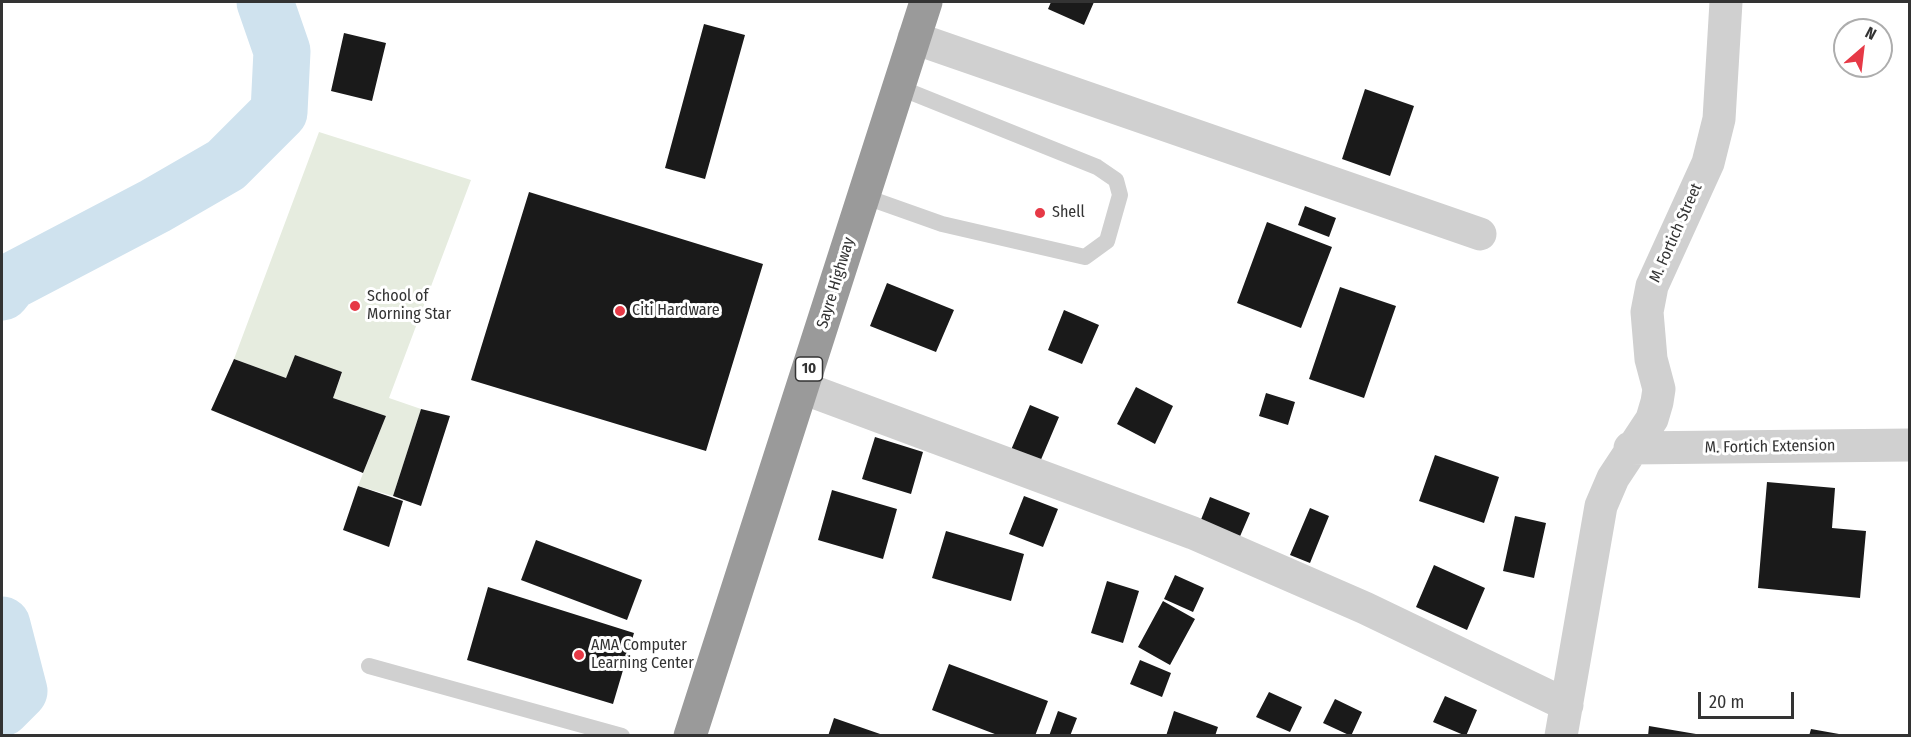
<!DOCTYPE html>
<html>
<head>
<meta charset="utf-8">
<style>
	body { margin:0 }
	#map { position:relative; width:1911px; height:737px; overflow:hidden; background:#fff; font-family:"Fira Sans Condensed",sans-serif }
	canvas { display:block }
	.frame { position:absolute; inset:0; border:3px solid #333; pointer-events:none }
	.north { position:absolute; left:1833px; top:18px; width:60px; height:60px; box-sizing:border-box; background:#fff; border:2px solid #adadad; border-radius:50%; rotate:28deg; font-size:16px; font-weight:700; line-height:24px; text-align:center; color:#333 }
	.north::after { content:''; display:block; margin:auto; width:21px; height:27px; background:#e63946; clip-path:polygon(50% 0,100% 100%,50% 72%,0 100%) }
	.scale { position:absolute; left:1698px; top:692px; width:96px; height:27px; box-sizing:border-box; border:3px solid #333; border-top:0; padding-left:8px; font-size:18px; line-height:21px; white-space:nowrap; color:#333; -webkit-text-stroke:4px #fff; paint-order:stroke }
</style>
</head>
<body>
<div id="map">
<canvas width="1911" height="737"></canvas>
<div class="frame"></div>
<div class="north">N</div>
<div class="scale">20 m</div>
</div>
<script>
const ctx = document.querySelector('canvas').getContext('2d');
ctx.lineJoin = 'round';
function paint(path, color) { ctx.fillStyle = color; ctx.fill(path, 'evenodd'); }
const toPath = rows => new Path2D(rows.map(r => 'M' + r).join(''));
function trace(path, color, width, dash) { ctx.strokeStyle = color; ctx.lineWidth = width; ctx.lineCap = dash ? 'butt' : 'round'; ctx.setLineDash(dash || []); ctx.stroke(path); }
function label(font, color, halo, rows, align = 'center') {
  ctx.font = font + ' "Fira Sans Condensed",sans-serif'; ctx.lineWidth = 6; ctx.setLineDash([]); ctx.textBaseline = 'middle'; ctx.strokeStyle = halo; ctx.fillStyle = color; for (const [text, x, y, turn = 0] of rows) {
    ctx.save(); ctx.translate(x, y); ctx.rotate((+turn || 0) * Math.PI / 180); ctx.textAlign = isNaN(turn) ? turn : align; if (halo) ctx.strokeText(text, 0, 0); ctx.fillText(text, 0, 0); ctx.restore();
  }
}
const green = toPath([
	[319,132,471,180,389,398,421,409,393,496,358,486,386,416,333,398,342,373,295,355,286,378,234,359]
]);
const river = toPath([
	[2,292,10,282,155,206,226,165,279,112,282,51,265,2],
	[2,625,19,691,2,708]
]);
const building = toPath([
	[1051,2,1094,2,1084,25,1048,9],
	[704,24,745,35,705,179,665,168],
	[344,33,386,43,372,101,331,91],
	[1365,89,1414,106,1390,176,1342,159],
	[529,192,763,264,706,451,471,380],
	[1305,206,1336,218,1329,237,1298,225],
	[1267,222,1332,247,1301,328,1237,303],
	[887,283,954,310,936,352,870,326],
	[1340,287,1396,306,1364,398,1309,379],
	[1064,310,1099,325,1082,364,1048,350],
	[295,355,342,372,333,398,386,416,363,473,211,410,234,359,286,378],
	[1136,387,1173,406,1155,444,1117,424],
	[1266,393,1295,402,1288,425,1259,416],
	[1030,405,1059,417,1037,469,1008,457],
	[421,409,450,416,421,506,393,496],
	[875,437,923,452,911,494,862,479],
	[1435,455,1499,477,1484,523,1419,501],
	[1767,482,1835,488,1832,528,1866,531,1860,598,1758,588],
	[358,486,403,501,389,547,343,530],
	[832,490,897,509,883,559,818,540],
	[1024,496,1058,509,1043,547,1009,534],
	[1210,497,1250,513,1235,548,1196,532],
	[1310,508,1329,516,1310,563,1290,555],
	[1515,516,1546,523,1534,578,1503,571],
	[946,531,1024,554,1011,601,932,578],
	[536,540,642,580,627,620,521,580],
	[1434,565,1485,588,1467,630,1416,607],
	[1175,575,1204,588,1193,612,1164,599],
	[1107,581,1139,591,1123,643,1091,633],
	[488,587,634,633,613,704,467,660],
	[1163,601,1195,619,1170,665,1138,647],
	[1140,660,1171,673,1162,697,1130,684],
	[949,664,1048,701,1035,736,1000,736,932,710],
	[1269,692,1302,707,1290,732,1256,717],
	[1445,696,1477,710,1466,736,1433,722],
	[1335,699,1362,712,1351,736,1323,723],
	[1058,711,1077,718,1070,736,1049,736],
	[1174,711,1218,727,1215,736,1166,736],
	[834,718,883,735,883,736,828,736],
	[1649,726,1696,734,1696,736,1648,736],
	[1811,729,1839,734,1839,736,1809,736]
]);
const lane = toPath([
	[863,196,942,224,1085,257,1107,241,1120,195,1116,180,1097,167,898,87],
	[369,666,622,736]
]);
const street = toPath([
	[914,38,1480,234],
	[803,388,1193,533,1365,608,1567,705],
	[1630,448,1910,445],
	[1561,736,1601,506,1613,478,1652,419,1657,402,1659,389,1651,359,1647,312,1652,286,1708,163,1719,119,1726,2]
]);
const highway = toPath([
	[690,736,926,2]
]);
const markers = [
	[1040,213,6,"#e63946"],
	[355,306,6,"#e63946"],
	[620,311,6,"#e63946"],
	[579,655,6,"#e63946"]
];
const shields = [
	[809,369,27]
];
const shieldNames = [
	["10",809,369]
];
const poiNames = [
	["Shell",1052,213],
	["School of",367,297],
	["Morning Star",367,315],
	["Citi Hardware",632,311],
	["AMA Computer",591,646],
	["Learning Center",591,664]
];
const streetNames = [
	["M. Fortich Street",1676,233,-66],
	["Sayre Highway",836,283,-73],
	["M. Fortich Extension",1770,447,-1]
];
paint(green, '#e6ecdf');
trace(river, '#cfe2ee', 57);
paint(building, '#1a1a1a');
trace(lane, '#d0d0d0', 16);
trace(street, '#d0d0d0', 33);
trace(highway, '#9a9a9a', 33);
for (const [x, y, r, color] of markers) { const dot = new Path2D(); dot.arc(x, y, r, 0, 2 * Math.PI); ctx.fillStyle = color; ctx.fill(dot); trace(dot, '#fff', 2); }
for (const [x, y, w] of shields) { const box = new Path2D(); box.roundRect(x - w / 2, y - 12, w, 24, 4.5); ctx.fillStyle = '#fff'; ctx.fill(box); trace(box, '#333', 1.5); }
label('bold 15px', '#333', null, shieldNames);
label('16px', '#333', '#fff', poiNames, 'left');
label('16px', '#333', '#fff', streetNames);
</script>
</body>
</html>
